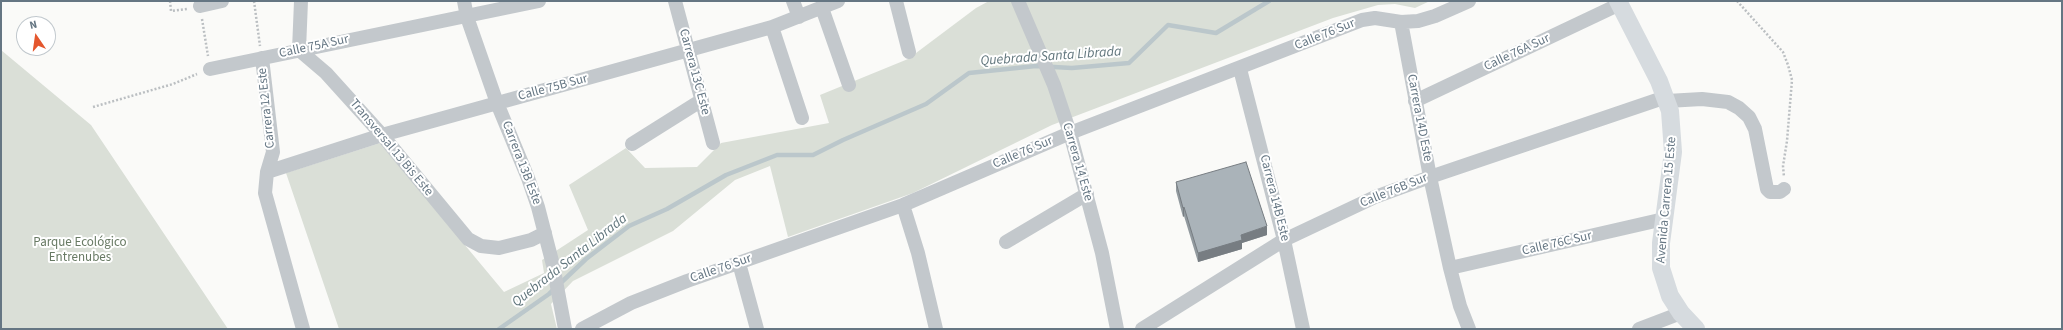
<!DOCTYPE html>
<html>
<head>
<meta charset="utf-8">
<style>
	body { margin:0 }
	#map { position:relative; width:2063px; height:330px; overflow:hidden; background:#fafaf8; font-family:"Source Sans 3",sans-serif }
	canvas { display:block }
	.frame { position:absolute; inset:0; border:2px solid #657683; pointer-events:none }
	.north { position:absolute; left:16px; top:16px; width:40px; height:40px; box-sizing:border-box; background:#fff; border:1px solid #c1c8cd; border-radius:50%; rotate:347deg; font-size:11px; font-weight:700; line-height:16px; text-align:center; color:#657683 }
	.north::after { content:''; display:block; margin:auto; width:14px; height:18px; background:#e4572e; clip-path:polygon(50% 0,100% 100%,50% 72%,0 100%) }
</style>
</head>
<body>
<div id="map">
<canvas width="2063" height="330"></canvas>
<div class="frame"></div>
<div class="north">N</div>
</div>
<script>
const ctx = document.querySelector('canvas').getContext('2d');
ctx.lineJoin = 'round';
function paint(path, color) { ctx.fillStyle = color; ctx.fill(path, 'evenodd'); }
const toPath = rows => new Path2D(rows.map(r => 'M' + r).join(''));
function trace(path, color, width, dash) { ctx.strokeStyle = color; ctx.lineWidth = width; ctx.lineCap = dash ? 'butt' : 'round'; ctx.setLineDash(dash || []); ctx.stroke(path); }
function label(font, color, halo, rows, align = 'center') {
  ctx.font = font + ' "Source Sans 3",sans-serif'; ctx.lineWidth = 4; ctx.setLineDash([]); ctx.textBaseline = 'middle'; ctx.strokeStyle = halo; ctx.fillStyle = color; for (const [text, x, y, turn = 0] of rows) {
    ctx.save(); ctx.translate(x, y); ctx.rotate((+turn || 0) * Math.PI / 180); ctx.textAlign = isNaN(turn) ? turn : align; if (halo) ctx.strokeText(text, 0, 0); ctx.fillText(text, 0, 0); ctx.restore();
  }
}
const green = toPath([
	[989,1,1430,1,1415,8,1395,4,1378,5,1333,18,1052,125,913,193,788,237,770,166,735,180,673,231,573,281,551,304,557,329,339,329,286,173,380,143,504,292,544,273,542,260,588,230,569,185,626,148,645,168,697,167,721,143,829,123,820,95,908,59,976,8],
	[1,50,91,125,228,329,1,329]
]);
const stream = toPath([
	[499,329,549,294,586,259,629,226,667,209,726,175,777,155,813,155,843,140,926,104,969,73,1036,66,1072,68,1129,63,1168,25,1216,33,1269,1]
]);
const path = toPath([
	[170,1,171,11,187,9],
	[254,1,260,46],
	[1737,1,1783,52,1788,65,1792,80,1787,141,1783,166,1784,177],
	[202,19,208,56],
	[93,107,173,84,197,74]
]);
const minor = toPath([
	[301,1,299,50,326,73,382,135,468,239,481,246,499,248,531,240,545,233],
	[464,1,467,17,497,103,528,178,538,207,553,265,565,329],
	[675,1,713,143],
	[793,1,799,17],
	[896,1,909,52],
	[1018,1,1054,85,1070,133,1102,253,1117,329],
	[200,6,222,1],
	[822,8,849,85],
	[1401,22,1430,177,1450,268,1460,306,1469,329],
	[772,27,802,118],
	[262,58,273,152,267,172,265,193,303,329],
	[210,69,539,1],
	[1240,69,1284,240,1303,329],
	[1415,101,1620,4],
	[1667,101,1702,99,1728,102,1739,108,1749,117,1755,129,1767,189,1770,192,1780,192,1784,189],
	[632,144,702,100],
	[267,172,382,135,772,27,838,1],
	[903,205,918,253,936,329],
	[1006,242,1087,194],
	[739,263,757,329],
	[1450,268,1664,219],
	[582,329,631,303,687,281,903,205,1070,133,1362,20,1375,18,1401,22,1418,21,1435,16,1469,1],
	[1142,329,1284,240,1375,197,1430,177,1666,97],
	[1639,329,1681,313]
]);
const major = toPath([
	[1618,1,1659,81,1670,111,1673,152,1661,243,1661,268,1670,296,1681,313,1696,329]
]);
const wall = toPath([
	[1176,182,1267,235,1242,243,1242,249,1198,262,1184,216,1183,217,1176,191]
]);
const shadedWall = toPath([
	[1184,207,1184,216,1183,217,1183,208],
	[1267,226,1267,235,1242,243,1242,249,1198,262,1198,253,1241,235]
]);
const building = toPath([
	[1246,162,1267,226,1241,235,1242,240,1198,253,1184,207,1183,208,1176,182,1246,162]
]);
const streetNames = [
	["Calle 76 Sur",1325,35,-22],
	["Calle 75A Sur",314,47,-12],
	["Calle 76A Sur",1517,53,-25],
	["Carrera 13C Este",694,72,75],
	["Calle 75B Sur",553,88,-15],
	["Carrera 12 Este",267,108,-96],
	["Carrera 14D Este",1419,118,79],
	["Transversal 13 Bis Este",391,148,50],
	["Calle 76 Sur",1023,153,-23],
	["Carrera 14 Este",1077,162,74],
	["Carrera 13B Este",521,163,69],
	["Calle 76B Sur",1394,191,-22],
	["Carrera 14B Este",1274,198,76],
	["Avenida Carrera 15 Este",1667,200,-85],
	["Calle 76C Sur",1557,244,-13],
	["Calle 76 Sur",721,269,-19]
];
const parkNames = [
	["Parque Ecológico",80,243],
	["Entrenubes",80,258]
];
const waterNames = [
	["Quebrada Santa Librada",1051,57,-4],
	["Quebrada Santa Librada",570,261,-38]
];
paint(green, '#dadfd7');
trace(stream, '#bbc7cb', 4.5);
trace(path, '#bbbfc2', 2.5, [2, 2]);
trace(minor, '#c3c8cc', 14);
trace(major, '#d6dbdf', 18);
paint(wall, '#929a9f');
paint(shadedWall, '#777d82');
paint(building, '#aab3b9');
trace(building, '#777d82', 1);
label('13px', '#657683', '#fff', streetNames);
label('13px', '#687a64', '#fff', parkNames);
label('italic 14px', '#60757c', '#fff', waterNames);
</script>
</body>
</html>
